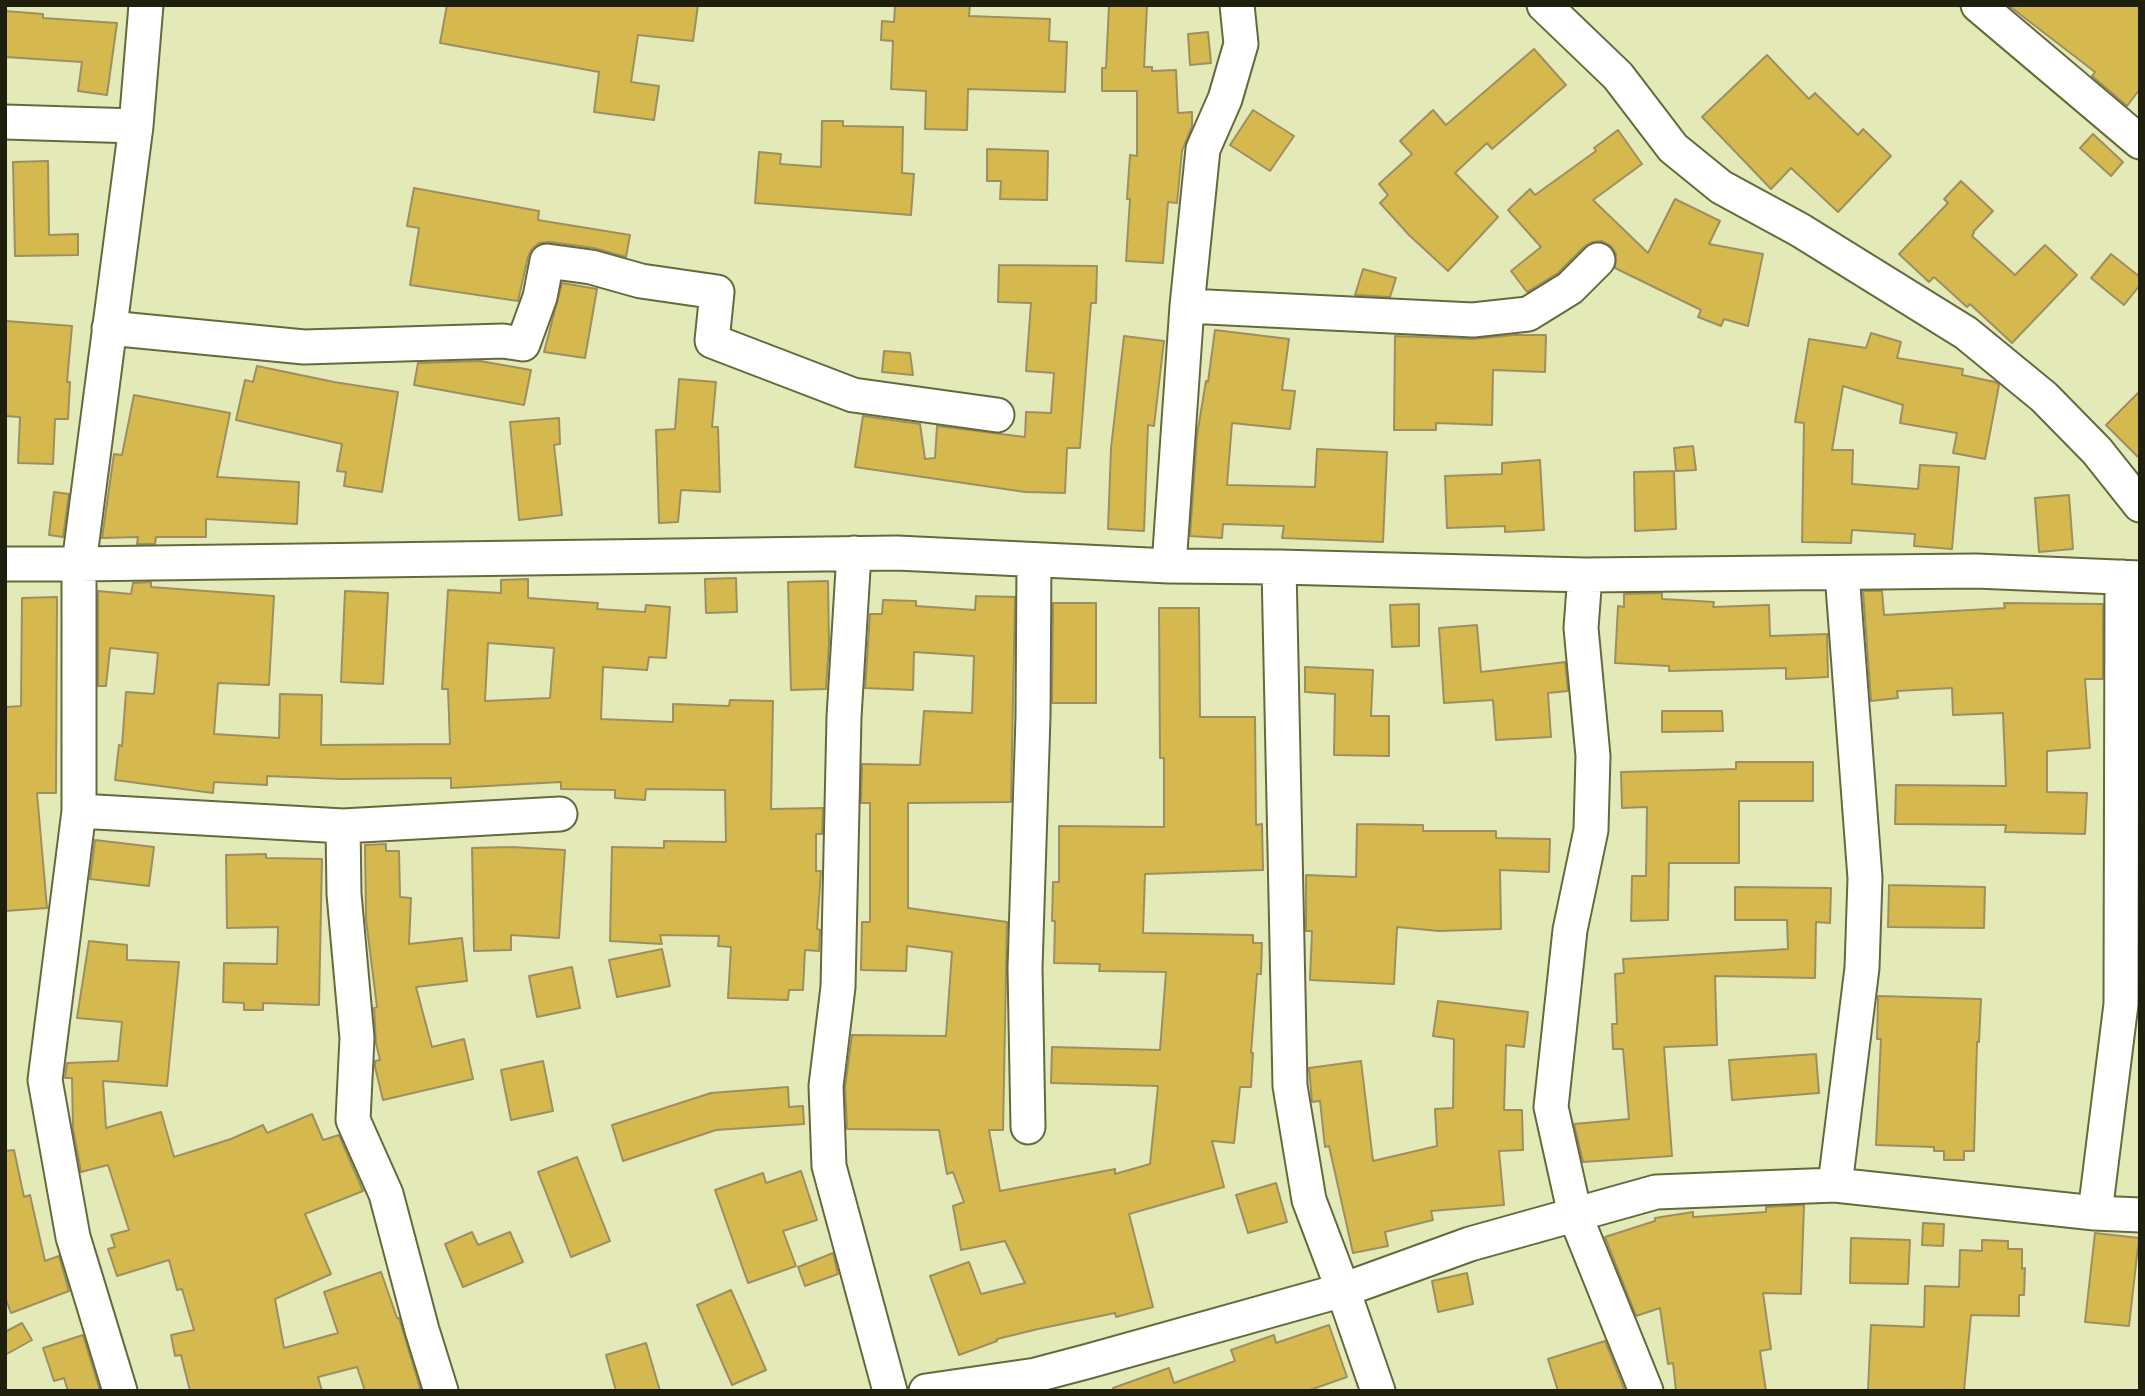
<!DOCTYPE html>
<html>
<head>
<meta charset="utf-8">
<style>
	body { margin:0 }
	#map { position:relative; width:2145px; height:1396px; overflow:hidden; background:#e3eab8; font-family:Mulish,sans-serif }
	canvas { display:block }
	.frame { position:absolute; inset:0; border:7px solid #1e200d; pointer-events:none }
</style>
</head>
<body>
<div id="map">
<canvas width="2145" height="1396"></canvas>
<div class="frame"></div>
</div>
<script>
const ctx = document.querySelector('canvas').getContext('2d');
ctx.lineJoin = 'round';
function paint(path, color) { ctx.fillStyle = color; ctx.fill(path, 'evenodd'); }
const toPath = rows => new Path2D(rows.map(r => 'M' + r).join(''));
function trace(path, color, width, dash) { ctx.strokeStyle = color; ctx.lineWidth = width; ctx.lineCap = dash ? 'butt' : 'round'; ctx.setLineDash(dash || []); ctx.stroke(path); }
const building = toPath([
	[447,5,698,5,693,41,638,35,631,82,659,86,654,120,594,112,599,72,440,43,447,5],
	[895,5,970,5,969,16,1050,19,1049,41,1067,42,1065,92,968,89,967,130,925,129,926,91,891,89,893,41,881,40,882,21,894,22,895,5],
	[1109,5,1147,5,1144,67,1152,67,1152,71,1176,70,1178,113,1192,112,1192,126,1182,151,1177,203,1168,202,1163,263,1126,261,1130,199,1127,199,1130,155,1137,156,1137,91,1102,91,1102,68,1106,68,1109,5],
	[2008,5,2140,5,2140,89,2127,106,2092,76,2095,72,2008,5],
	[5,11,43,14,43,18,117,23,107,95,78,91,82,62,5,57,5,11],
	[1208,32,1211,63,1190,65,1188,34,1208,32],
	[1534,49,1566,85,1492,149,1487,143,1455,173,1498,217,1448,271,1409,235,1380,203,1388,195,1379,184,1412,154,1400,141,1433,110,1446,125,1534,49],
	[1767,55,1809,99,1815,93,1858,135,1863,129,1891,156,1838,212,1791,168,1771,189,1702,117,1767,55],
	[1253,110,1294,136,1270,171,1230,145,1253,110],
	[822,121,843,121,843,126,903,127,902,173,914,174,911,215,755,203,759,152,781,154,780,164,821,167,822,121],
	[1618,130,1642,164,1593,200,1648,253,1675,199,1720,221,1709,244,1763,254,1748,326,1724,319,1721,326,1698,317,1701,310,1615,268,1616,254,1611,246,1602,241,1592,242,1585,246,1558,273,1527,292,1511,271,1541,247,1508,210,1530,189,1535,195,1596,151,1594,148,1618,130],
	[2093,134,2123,162,2111,176,2080,148,2093,134],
	[987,149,1048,151,1047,200,1000,199,1001,181,987,181,987,149],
	[48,161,49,235,78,234,78,255,15,256,13,162,48,161],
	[1961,181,1993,211,1973,232,1974,233,1972,236,2015,275,2045,245,2077,275,2012,343,1970,304,1967,307,1934,277,1929,282,1899,254,1948,203,1944,199,1961,181],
	[414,188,539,211,538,220,630,235,626,257,594,248,550,242,539,243,532,249,528,257,518,301,410,285,419,228,407,226,414,188],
	[2111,254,2140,277,2140,285,2124,305,2091,278,2111,254],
	[999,265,1097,266,1096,303,1091,303,1080,448,1067,448,1065,493,1025,492,855,467,863,416,920,424,925,459,935,458,937,426,1025,437,1026,412,1051,413,1054,373,1026,371,1031,303,998,302,999,265],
	[1363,269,1396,278,1390,297,1355,295,1363,269],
	[562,283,597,289,585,358,544,352,562,283],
	[6,321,72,326,67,382,70,382,68,419,55,419,53,464,18,463,20,417,5,416,6,321],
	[1215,330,1289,339,1282,390,1295,391,1290,429,1232,423,1227,485,1315,487,1317,449,1387,452,1383,542,1282,538,1284,526,1223,524,1222,538,1190,536,1197,435,1206,381,1208,382,1215,330],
	[1871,333,1901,342,1897,358,1963,369,1962,375,1995,382,1999,385,1985,459,1953,453,1957,433,1900,423,1903,405,1843,386,1832,450,1853,450,1852,484,1918,489,1920,465,1959,467,1952,549,1914,546,1915,534,1852,530,1851,543,1802,542,1804,423,1795,422,1809,339,1866,348,1871,333],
	[1515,335,1546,335,1545,372,1493,370,1492,425,1436,423,1436,430,1394,430,1395,336,1472,339,1515,335],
	[1124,336,1164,341,1154,426,1148,425,1144,531,1108,529,1111,448,1124,336],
	[884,351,910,353,913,375,882,372,884,351],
	[480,361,531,370,524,405,414,385,418,363,480,361],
	[257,366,334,382,398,392,382,492,344,486,346,472,337,471,342,444,236,420,245,380,253,382,257,366],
	[679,379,716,382,712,427,718,427,720,492,681,490,678,522,659,523,656,430,675,429,679,379],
	[2140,391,2140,459,2106,425,2140,391],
	[134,395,230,413,217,477,299,482,297,524,206,519,206,537,156,537,155,544,137,544,138,537,102,538,114,454,122,455,134,395],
	[559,418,560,444,554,445,562,515,519,520,510,422,559,418],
	[1693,446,1696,470,1676,471,1674,448,1693,446],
	[1540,460,1544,530,1505,532,1505,526,1447,528,1445,476,1502,474,1502,463,1540,460],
	[1674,471,1676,529,1635,531,1634,472,1674,471],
	[54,492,69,494,63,537,49,535,54,492],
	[2069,495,2073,549,2039,552,2035,498,2069,495],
	[736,578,737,612,706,613,705,579,736,578],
	[528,579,528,598,598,603,597,609,645,612,646,605,670,607,666,658,649,657,647,670,603,667,601,719,673,722,673,704,729,706,730,700,773,701,771,809,823,808,822,834,816,834,816,871,821,871,817,929,820,930,819,951,805,950,803,990,789,990,788,1000,728,998,731,947,718,946,719,936,660,935,662,944,610,941,612,847,664,848,664,841,726,842,725,790,646,789,645,800,615,798,615,790,561,789,561,782,451,788,451,778,341,779,267,776,267,785,214,782,213,793,115,780,119,745,122,746,126,692,154,694,158,653,110,648,106,686,98,686,98,591,131,594,133,583,151,582,151,587,274,596,269,685,218,683,214,734,279,738,280,694,322,695,321,745,450,744,448,689,442,689,448,590,501,593,501,580,528,579],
	[488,643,554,648,550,698,485,701,488,643],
	[828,581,829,643,826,689,791,690,788,582,828,581],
	[345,591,388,593,383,684,341,682,345,591],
	[1863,591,1882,591,1884,615,2005,608,2004,603,2103,604,2103,679,2085,679,2090,748,2047,751,2047,792,2087,793,2085,834,2005,832,2006,825,1895,824,1896,785,2006,786,2003,713,1953,715,1952,688,1897,691,1898,698,1871,701,1863,591],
	[1662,593,1662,599,1714,602,1713,607,1769,605,1770,636,1827,634,1828,677,1786,679,1786,668,1669,671,1669,666,1615,663,1618,606,1624,607,1624,594,1662,593],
	[976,596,1015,597,1011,802,908,803,908,908,1007,922,1003,1130,989,1130,1000,1191,1115,1169,1115,1174,1150,1164,1158,1086,1051,1083,1052,1047,1160,1050,1166,972,1099,971,1100,964,1054,963,1055,921,1052,921,1053,882,1059,882,1059,826,1164,827,1164,758,1160,758,1159,608,1199,608,1200,717,1255,717,1256,825,1262,824,1263,870,1145,874,1143,933,1253,935,1253,943,1262,943,1261,974,1257,974,1251,1053,1253,1053,1251,1087,1240,1087,1234,1143,1212,1141,1224,1187,1129,1214,1153,1307,1116,1317,1115,1313,1038,1329,997,1339,997,1341,959,1355,930,1276,969,1262,981,1294,1025,1283,1005,1241,961,1250,953,1206,964,1202,953,1172,947,1174,939,1130,847,1129,845,1087,852,1035,946,1036,952,952,907,946,906,971,861,970,862,922,870,922,870,803,861,803,862,764,920,765,924,711,972,713,974,656,914,652,913,690,865,688,870,614,882,614,883,600,916,601,916,606,975,610,976,596],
	[57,597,56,793,37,793,47,908,5,911,5,707,21,706,22,598,57,597],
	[1053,603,1096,603,1096,703,1052,703,1053,603],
	[1419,604,1419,646,1392,647,1390,605,1419,604],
	[1477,625,1481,672,1565,662,1568,691,1548,693,1551,737,1496,740,1493,700,1444,703,1439,628,1477,625],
	[1305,667,1373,670,1371,716,1389,716,1389,756,1334,755,1335,694,1305,692,1305,667],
	[1662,711,1722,711,1723,731,1662,732,1662,711],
	[1736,762,1813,762,1813,801,1739,801,1739,863,1669,863,1668,920,1631,921,1632,876,1646,876,1647,807,1622,808,1621,772,1736,769,1736,762],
	[1357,824,1423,825,1423,831,1496,831,1496,838,1550,839,1549,872,1500,870,1501,929,1439,931,1397,927,1394,984,1310,980,1312,931,1306,931,1306,875,1356,877,1357,824],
	[95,840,154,847,149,886,90,879,95,840],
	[386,844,386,851,399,851,400,897,411,898,409,944,462,938,467,981,416,987,432,1047,464,1039,473,1079,383,1100,375,1067,375,1061,380,1060,376,1043,374,1008,377,1007,366,920,365,845,386,844],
	[511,847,565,850,559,938,511,935,511,950,474,951,472,848,511,847],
	[266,854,266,858,322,859,319,1005,263,1003,263,1010,244,1010,244,1003,223,1002,224,963,277,964,278,927,227,928,226,855,266,854],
	[1889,885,1985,887,1984,928,1888,927,1889,885],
	[1735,887,1831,888,1830,923,1816,922,1815,978,1715,976,1717,1045,1664,1047,1672,1156,1583,1162,1574,1124,1629,1119,1623,1049,1613,1049,1612,1024,1617,1024,1615,974,1624,973,1623,959,1788,949,1787,920,1735,920,1735,887],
	[89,941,127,945,127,960,179,962,167,1086,103,1081,106,1128,161,1112,174,1157,231,1139,263,1125,267,1133,312,1114,323,1140,339,1135,363,1191,305,1214,331,1274,275,1299,284,1348,338,1333,324,1292,381,1272,397,1318,399,1318,421,1391,365,1391,357,1367,318,1377,322,1391,190,1391,181,1355,175,1356,171,1335,194,1330,182,1289,177,1290,169,1260,117,1276,108,1249,115,1247,111,1235,129,1230,108,1165,81,1172,73,1129,72,1078,65,1078,67,1063,118,1061,122,1022,77,1018,89,941],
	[662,949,670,986,617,997,609,960,662,949],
	[572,967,580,1008,537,1017,529,976,572,967],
	[1878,996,1981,999,1979,1042,1977,1042,1974,1151,1964,1151,1964,1160,1944,1160,1944,1151,1934,1151,1934,1147,1876,1145,1881,1039,1877,1039,1878,996],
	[1438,1001,1528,1012,1524,1047,1506,1045,1504,1110,1522,1110,1523,1150,1499,1151,1504,1205,1431,1211,1433,1220,1385,1232,1388,1246,1353,1253,1329,1146,1325,1147,1320,1101,1312,1102,1309,1068,1361,1061,1373,1161,1437,1146,1435,1109,1453,1108,1454,1039,1433,1036,1438,1001],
	[1816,1054,1819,1093,1732,1100,1729,1060,1816,1054],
	[543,1061,553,1111,511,1120,501,1070,543,1061],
	[788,1087,789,1107,803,1106,804,1124,716,1130,623,1161,612,1125,711,1093,788,1087],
	[14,1150,24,1197,30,1195,45,1261,59,1256,69,1291,11,1313,5,1297,5,1151,14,1150],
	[577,1157,610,1241,571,1257,538,1172,577,1157],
	[801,1171,817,1220,783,1231,796,1266,748,1283,715,1190,763,1173,766,1183,801,1171],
	[1276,1183,1287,1222,1248,1233,1236,1195,1276,1183],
	[1804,1205,1801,1294,1763,1293,1771,1349,1760,1351,1766,1391,1676,1391,1673,1363,1668,1364,1660,1308,1636,1316,1605,1237,1655,1221,1655,1218,1693,1212,1693,1217,1766,1212,1766,1207,1804,1205],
	[1923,1223,1944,1224,1943,1246,1922,1245,1923,1223],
	[472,1232,478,1245,510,1232,523,1262,463,1287,445,1244,472,1232],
	[2095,1233,2139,1238,2129,1326,2085,1322,2095,1233],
	[1851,1238,1910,1240,1908,1284,1850,1283,1851,1238],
	[1982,1240,2008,1241,2008,1249,2022,1249,2022,1269,2025,1268,2024,1295,2019,1295,2019,1316,1971,1315,1964,1391,1868,1391,1871,1325,1924,1327,1925,1286,1959,1287,1960,1250,1982,1251,1982,1240],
	[833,1253,838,1274,805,1286,798,1267,833,1253],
	[1467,1273,1473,1304,1438,1312,1432,1281,1467,1273],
	[731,1290,766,1370,732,1385,697,1305,731,1290],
	[22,1323,32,1340,5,1355,5,1332,22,1323],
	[1329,1325,1347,1377,1307,1391,1114,1391,1113,1388,1169,1368,1174,1383,1235,1361,1231,1350,1274,1335,1276,1343,1329,1325],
	[83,1335,100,1391,68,1391,64,1378,54,1381,43,1348,83,1335],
	[1605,1341,1625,1391,1558,1391,1548,1359,1605,1341],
	[646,1343,660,1391,616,1391,606,1355,646,1343]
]);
const minor = toPath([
	[1544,5,1618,76,1673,148,1721,187,1800,230,1966,333,2044,397,2097,451,2140,505],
	[1978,5,2140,142],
	[5,122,136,126],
	[1187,306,1473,320,1528,314,1570,288,1598,260],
	[109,328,304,347,503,341,523,344,540,297,547,261,591,267,641,281,717,292,712,341,853,395,997,415],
	[854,553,844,717,838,987,826,1086,829,1166,890,1391],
	[5,564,79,564,897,553,1169,566,1279,567,1585,575,1976,571,2140,578],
	[1169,566,1187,306,1203,149,1225,99,1241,44,1237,5],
	[1279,567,1290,1086,1309,1200,1343,1290,1378,1391],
	[1585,575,1581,628,1593,756,1591,830,1570,930,1551,1107,1575,1215,1646,1391],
	[79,811,343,826,560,814],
	[343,826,344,894,357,1038,353,1120,386,1194,422,1330,441,1391],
	[1028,1127,1025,968,1033,717,1034,560],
	[1835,1185,1862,968,1865,878,1842,573],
	[2095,1213,2121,1004,2122,577],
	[120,1391,73,1237,45,1080,79,811,79,564,136,126,146,5],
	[926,1391,1036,1375,1089,1361,1343,1290,1470,1244,1656,1192,1835,1185,2095,1213,2140,1215]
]);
paint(building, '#d5b84e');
trace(building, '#9d8f60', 2);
trace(minor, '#656a3c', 37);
trace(minor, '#fff', 33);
</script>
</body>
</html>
